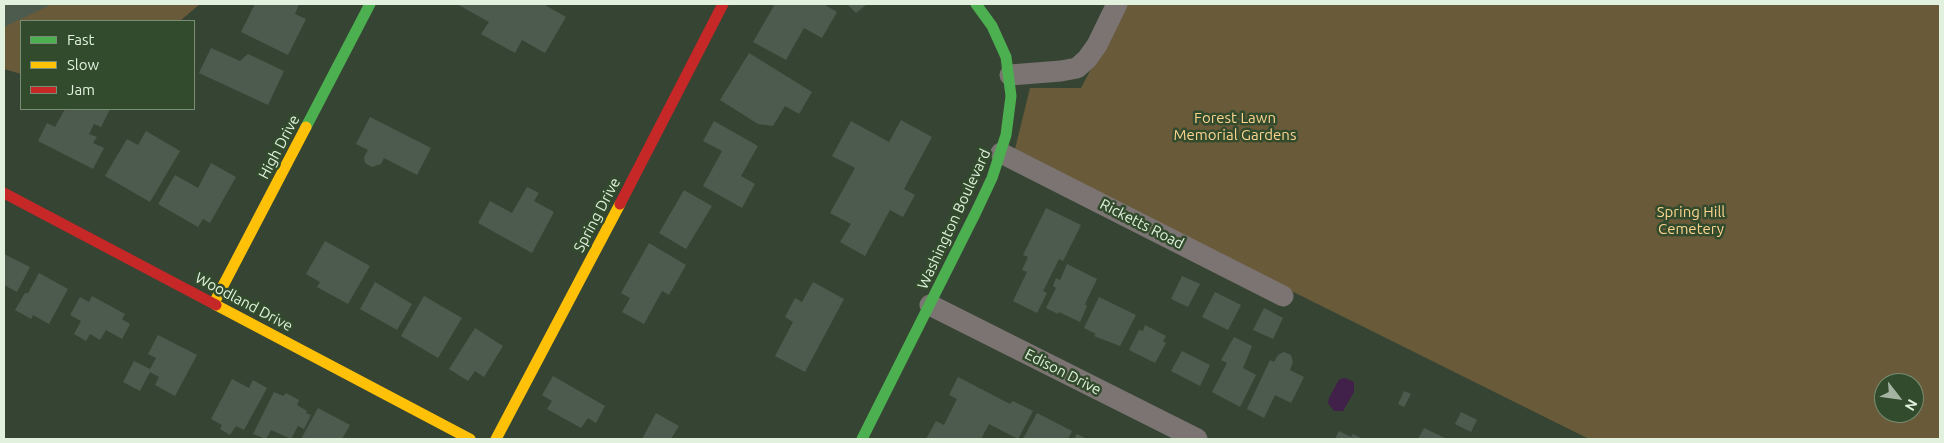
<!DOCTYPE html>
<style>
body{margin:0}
#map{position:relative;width:1944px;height:443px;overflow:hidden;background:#364433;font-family:Ubuntu,sans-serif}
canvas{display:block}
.frame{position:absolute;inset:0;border:5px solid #e1f1de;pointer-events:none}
.legend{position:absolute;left:20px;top:20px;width:175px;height:90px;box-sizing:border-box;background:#324b2c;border:1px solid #788d73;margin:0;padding:6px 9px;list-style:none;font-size:15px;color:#e1f1de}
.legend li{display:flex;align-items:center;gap:10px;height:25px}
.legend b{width:25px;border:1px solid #788d73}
.north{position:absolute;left:1874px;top:373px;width:50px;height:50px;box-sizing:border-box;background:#324b2c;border:1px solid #788d73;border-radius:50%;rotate:120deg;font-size:14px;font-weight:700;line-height:20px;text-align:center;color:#e1f1de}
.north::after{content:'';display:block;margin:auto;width:18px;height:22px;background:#a5b4a2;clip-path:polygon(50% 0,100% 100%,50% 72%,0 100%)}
</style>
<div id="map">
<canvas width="1944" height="443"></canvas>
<div class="frame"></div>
<ul class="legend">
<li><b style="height:6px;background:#4caf50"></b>Fast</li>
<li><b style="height:6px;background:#ffc107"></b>Slow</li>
<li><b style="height:6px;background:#c62828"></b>Jam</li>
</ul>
<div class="north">N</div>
</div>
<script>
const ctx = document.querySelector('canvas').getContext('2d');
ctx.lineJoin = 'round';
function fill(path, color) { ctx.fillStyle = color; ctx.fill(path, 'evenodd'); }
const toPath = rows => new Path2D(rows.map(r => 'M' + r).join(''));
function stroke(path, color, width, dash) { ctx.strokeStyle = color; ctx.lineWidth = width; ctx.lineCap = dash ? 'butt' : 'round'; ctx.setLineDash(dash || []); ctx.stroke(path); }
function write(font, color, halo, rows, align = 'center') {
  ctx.font = font + ' Ubuntu,sans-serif'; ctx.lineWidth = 5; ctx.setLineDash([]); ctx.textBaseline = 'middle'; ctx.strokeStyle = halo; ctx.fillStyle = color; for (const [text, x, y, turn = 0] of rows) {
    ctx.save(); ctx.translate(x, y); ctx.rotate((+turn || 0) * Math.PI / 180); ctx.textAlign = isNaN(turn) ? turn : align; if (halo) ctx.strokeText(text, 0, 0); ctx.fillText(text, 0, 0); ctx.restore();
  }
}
fill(toPath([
 [27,4,200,4,180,21,21,21,21,74,4,69,4,22,14,21],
 [1125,4,1940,4,1940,439,1589,439,1014,153,1030,88,1081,88],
 [1884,383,1914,383,1914,413,1884,413]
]), '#695a39');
fill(toPath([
 [1345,378,1354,382,1354,392,1343,411,1334,411,1328,403,1329,398,1337,383,1340,379]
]), '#412049');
fill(toPath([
 [4,4,52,4,4,27],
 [255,4,299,4,295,14,306,19,288,55,241,32],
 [457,4,543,4,566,17,545,53,522,40,515,53,481,34,489,22],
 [775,4,823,4,837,12,822,38,804,28,786,60,753,42],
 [847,4,867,4,856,13],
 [211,48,240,61,248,54,284,71,268,105,199,73],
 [749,53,812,92,799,114,785,106,773,126,758,124,720,100],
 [65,109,110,109,101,127,94,124,89,134,97,137,93,143,104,148,93,169,38,141,47,123,55,127],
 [370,117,431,148,417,175,384,158,381,164,372,167,365,163,364,157,368,150,356,144],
 [901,120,932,137,904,189,915,195,903,217,890,210,865,256,840,242,851,224,830,213,855,168,832,156,851,121,889,142],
 [714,121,758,146,741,176,755,184,742,208,703,186,722,151,703,141],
 [146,131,180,151,150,202,105,176,127,139,138,145],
 [211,163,236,177,210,223,203,219,198,227,158,204,175,175,198,188],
 [527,187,539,193,534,201,554,212,532,253,478,223,490,201,512,213],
 [684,190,712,206,686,249,659,233],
 [1046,208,1081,225,1063,261,1059,259,1043,291,1047,293,1037,313,1013,301,1027,272,1022,270,1028,257,1023,255],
 [325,241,370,266,348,304,317,287,320,282,306,274],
 [649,243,686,265,669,295,662,291,644,324,622,312,630,298,621,293],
 [4,254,30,267,17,292,4,285],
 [1067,264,1097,279,1085,304,1087,306,1080,322,1059,312,1058,314,1046,308,1056,288,1053,286,1056,278,1060,280],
 [39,273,68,289,49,324,33,315,31,319,15,310,25,293,28,293],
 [1182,276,1200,284,1188,307,1171,299],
 [375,282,412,304,397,330,360,309],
 [813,282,844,299,805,372,775,356,793,322,785,317,795,298,802,302],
 [1215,292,1241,305,1228,330,1202,317],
 [92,296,125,314,122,319,130,324,122,339,106,330,100,340,90,334,86,341,74,334,81,321,70,315,80,297,89,302],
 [424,296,462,318,438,358,401,336],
 [1099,297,1136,315,1120,346,1094,336,1096,334,1084,328],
 [1264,308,1283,318,1273,339,1253,330],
 [1145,325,1166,336,1163,341,1166,343,1155,363,1129,350,1139,330,1143,331],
 [475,328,503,346,484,377,475,371,468,381,449,369],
 [158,335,197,355,175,396,155,385,159,377,150,372,140,391,123,382,134,361,150,369,156,358,148,354],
 [1234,337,1252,346,1243,368,1256,375,1240,407,1212,392,1227,363,1221,360],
 [1182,351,1210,365,1200,386,1171,371],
 [1284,352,1291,355,1293,362,1290,370,1304,377,1291,403,1275,395,1264,418,1247,409,1270,360,1274,362,1278,355],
 [553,376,605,406,596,423,588,418,581,428,547,409,552,401,542,395],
 [958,377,1010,404,1013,401,1033,411,1018,439,989,424,981,439,926,439,936,421,944,425,957,399,949,395],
 [232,379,249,388,253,380,267,388,244,430,236,426,230,435,220,429,222,425,211,419],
 [1404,391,1411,394,1404,407,1398,404],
 [274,392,283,396,286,393,299,400,297,405,307,411,306,413,311,415,304,429,298,426,291,439,271,430,266,439,253,434],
 [318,408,350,425,342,439,301,439],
 [1461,412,1477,420,1471,432,1455,424],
 [656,413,679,426,671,439,642,439],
 [1037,413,1072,431,1068,439,1023,439],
 [1424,428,1447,439,1418,439],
 [1339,431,1351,437,1353,434,1363,439,1335,439],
 [1077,434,1087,439,1074,439]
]), '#4d5b4f');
stroke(toPath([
 [1010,75,1061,71,1077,68,1087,59,1097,45,1117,4],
 [1001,153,1283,296],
 [930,305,1197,439]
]), '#7c7472', 21);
stroke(toPath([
 [306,127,370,4],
 [862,439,976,212,992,178,1006,135,1011,96,1006,57,992,26,976,4]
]), '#4caf50', 11);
stroke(toPath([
 [214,303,306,127],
 [216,305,470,439],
 [496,439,620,204]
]), '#ffc107', 11);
stroke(toPath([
 [4,193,216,305],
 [620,204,723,4]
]), '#c62828', 11);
write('15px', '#fcd48f', '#324b2c', [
 ["Forest Lawn",1235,118],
 ["Memorial Gardens",1235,135],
 ["Spring Hill",1691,212],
 ["Cemetery",1691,229]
]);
write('15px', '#e1f1de', '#324b2c', [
 ["High Drive",279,147,-62],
 ["Spring Drive",597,215,-62],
 ["Washington Boulevard",954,219,-65],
 ["Ricketts Road",1142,224,27],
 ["Woodland Drive",244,302,28],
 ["Edison Drive",1063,372,27]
]);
</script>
